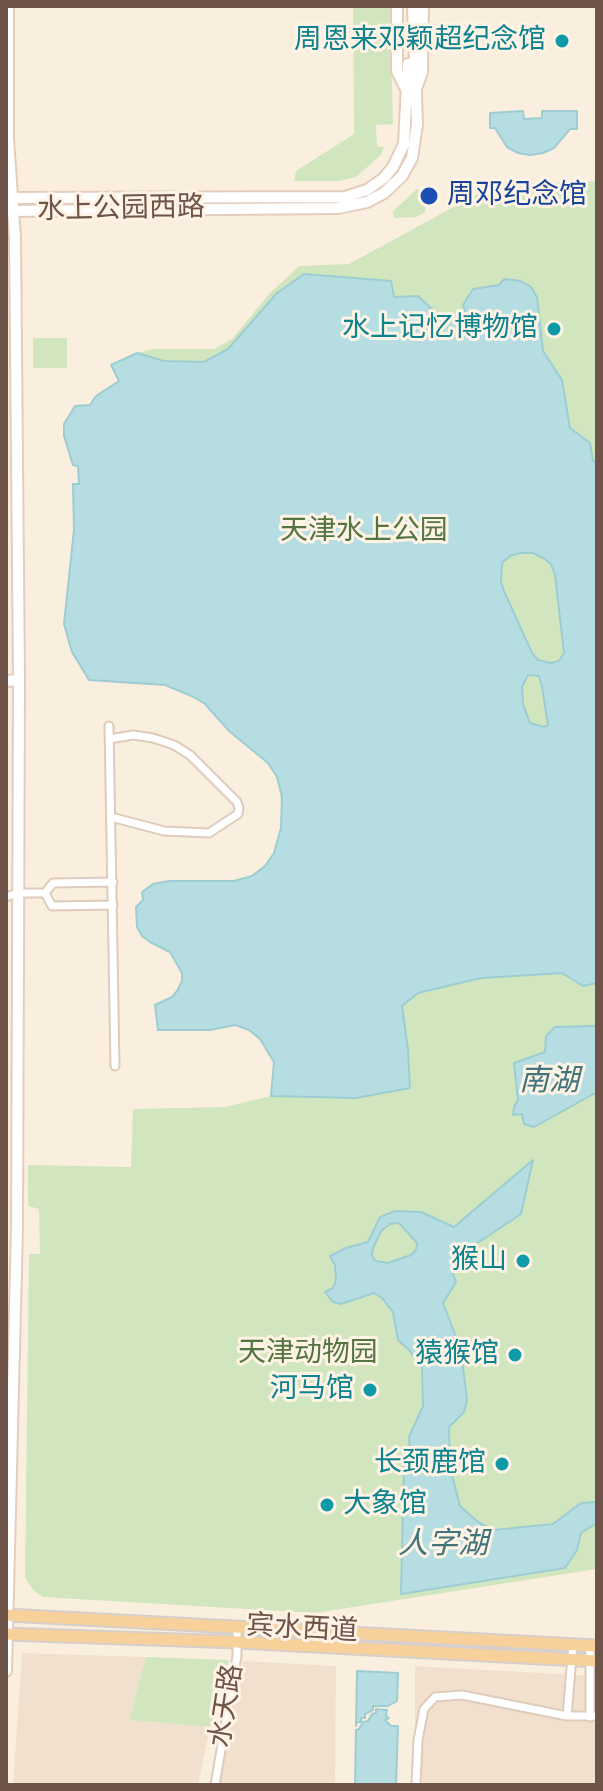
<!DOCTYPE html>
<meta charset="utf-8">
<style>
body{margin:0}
#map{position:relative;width:603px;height:1791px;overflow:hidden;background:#faefdf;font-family:"Nunito Sans",sans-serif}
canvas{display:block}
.frame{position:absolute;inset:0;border:8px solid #6f5549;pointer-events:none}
</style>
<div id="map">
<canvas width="603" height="1791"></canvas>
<div class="frame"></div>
</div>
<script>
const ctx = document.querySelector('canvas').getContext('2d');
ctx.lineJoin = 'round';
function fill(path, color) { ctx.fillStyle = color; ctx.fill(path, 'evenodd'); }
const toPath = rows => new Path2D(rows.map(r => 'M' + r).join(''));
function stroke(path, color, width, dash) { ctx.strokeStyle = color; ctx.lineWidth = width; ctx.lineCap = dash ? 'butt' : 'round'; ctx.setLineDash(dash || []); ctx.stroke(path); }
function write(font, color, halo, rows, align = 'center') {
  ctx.font = font + ' "Nunito Sans","Noto Sans SC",sans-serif'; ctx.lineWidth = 6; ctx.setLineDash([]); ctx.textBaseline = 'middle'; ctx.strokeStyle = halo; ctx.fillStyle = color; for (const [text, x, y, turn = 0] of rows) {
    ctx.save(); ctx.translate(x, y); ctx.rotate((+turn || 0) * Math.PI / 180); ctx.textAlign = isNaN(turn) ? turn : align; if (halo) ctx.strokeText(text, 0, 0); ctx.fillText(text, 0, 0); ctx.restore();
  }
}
fill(toPath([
 [22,1653,146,1657,129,1720,210,1727,198,1785,13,1785],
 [243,1661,336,1666,335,1785,219,1785],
 [415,1666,597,1676,597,1785,415,1785]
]), '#f2e0ce');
fill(toPath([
 [353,6,390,6,393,124,376,125,377,146,384,147,381,155,356,177,339,181,294,181,296,171,354,134],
 [597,181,597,1569,315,1613,43,1597,33,1590,25,1577,29,1254,40,1254,39,1209,28,1206,28,1165,131,1167,133,1109,225,1107,271,1096,274,1062,260,1039,249,1030,235,1025,158,1030,155,1005,172,997,177,991,182,981,182,973,170,952,142,936,137,927,136,907,143,900,142,892,153,884,188,880,235,881,252,876,265,866,274,853,281,828,283,813,277,777,268,763,229,731,205,704,165,685,89,680,72,652,64,624,74,530,73,484,79,484,78,466,73,465,64,436,64,424,75,406,90,405,96,396,119,381,111,365,137,353,153,349,214,349,232,339,270,293,299,266,349,264,494,185],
 [417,189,422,190,427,195,425,212,416,217,395,218,392,212],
 [33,338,67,338,67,368,33,368],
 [146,1657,229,1660,210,1727,129,1720]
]), '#d1e6bf');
const water = toPath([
 [523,111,524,119,542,118,542,111,577,111,577,129,570,129,554,148,543,153,530,155,518,153,507,147,495,128,490,128,490,113,523,111],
 [304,274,391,281,394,297,418,296,432,309,430,318,447,320,466,315,463,305,473,289,499,285,504,279,521,281,531,287,537,297,543,351,562,380,570,428,590,443,593,461,597,464,597,983,583,986,562,973,481,978,418,993,402,1006,408,1050,410,1088,356,1098,271,1096,274,1062,260,1039,249,1030,235,1025,210,1030,158,1030,155,1005,172,997,177,991,182,981,182,973,170,952,150,942,142,936,137,927,136,907,143,900,142,892,153,884,169,881,234,881,252,876,265,866,274,853,281,828,282,796,277,777,268,763,229,731,205,704,192,696,165,685,89,680,72,652,64,624,74,530,73,484,79,484,78,466,73,465,64,436,64,424,75,406,90,405,96,396,119,381,111,365,137,353,164,361,204,362,228,349,277,293,304,274],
 [520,553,533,553,543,558,551,564,555,575,564,653,559,661,551,663,538,660,532,653,504,591,501,582,502,563,510,556,520,553],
 [528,675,539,676,542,687,548,725,544,727,530,723,523,704,522,687,528,675],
 [597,1026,597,1092,534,1127,524,1124,522,1114,513,1115,514,1107,518,1100,514,1063,545,1052,546,1036,555,1027,597,1026],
 [533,1160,521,1214,476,1244,451,1269,456,1282,443,1303,461,1350,467,1400,464,1412,449,1427,450,1467,460,1506,478,1522,494,1530,553,1524,581,1503,597,1502,597,1523,581,1533,577,1550,565,1568,401,1594,404,1462,410,1451,409,1437,423,1406,422,1368,409,1350,398,1340,393,1312,382,1298,374,1293,341,1304,333,1302,325,1292,333,1288,336,1280,335,1265,330,1256,346,1248,368,1242,380,1217,395,1211,421,1212,454,1227,533,1160],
 [399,1223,417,1243,416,1250,411,1255,388,1263,376,1261,372,1256,373,1248,381,1231,390,1224,399,1223],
 [357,1671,398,1673,397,1701,388,1706,373,1706,373,1710,365,1714,365,1718,361,1718,361,1722,357,1722,356,1726,357,1671],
 [376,1709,387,1710,386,1716,389,1718,385,1720,391,1726,398,1726,396,1785,355,1785,356,1730,359,1729,363,1722,368,1721,372,1714,376,1713,376,1709]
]);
fill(water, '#b6dee2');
stroke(water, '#9dcdd3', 2);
const street = toPath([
 [109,726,115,1066],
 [109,739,133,735,153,738,174,745,190,755,237,802,239,808,238,814,209,833,164,831,111,817],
 [45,893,52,906,113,905],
 [45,893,53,883,113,882],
 [6,897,18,893,45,893],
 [567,1716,573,1645],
 [590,1717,590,1646],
 [215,1785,237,1656,237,1626],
 [416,1785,418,1740,424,1709,435,1697,462,1695,567,1716,597,1716]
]);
const secondary = toPath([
 [397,6,397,71,406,89],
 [417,86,422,72,423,6],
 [6,198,345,197,367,190,384,178,393,167,404,144,408,64],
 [6,211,338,208,367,202,384,193,402,176,412,158,417,124,413,6],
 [6,681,19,680],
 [6,1671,17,1228,19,680,15,238,8,139,8,6]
]);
const primary = toPath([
 [6,1615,597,1646],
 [6,1634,237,1642,597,1661]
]);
stroke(street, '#decbbc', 11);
stroke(secondary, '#e4cdbd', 14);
stroke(primary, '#d7cfcc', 15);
stroke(street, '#fff', 7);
stroke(secondary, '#fff', 10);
stroke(primary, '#f7d09a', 11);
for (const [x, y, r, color] of [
 [562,41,8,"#0f9aa8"],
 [429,196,10,"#1a4fb4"],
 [554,329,8,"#0f9aa8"],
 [523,1261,8,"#0f9aa8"],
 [515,1355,8,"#0f9aa8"],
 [370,1390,8,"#0f9aa8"],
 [502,1464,8,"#0f9aa8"],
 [327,1505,8,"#0f9aa8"]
]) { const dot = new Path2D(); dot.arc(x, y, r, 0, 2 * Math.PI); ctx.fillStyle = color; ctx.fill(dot); stroke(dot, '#fef3e5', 3); }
write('28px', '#0d838f', '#fef3e5', [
 ["周恩来邓颖超纪念馆",546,41],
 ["水上记忆博物馆",538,329],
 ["猴山",507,1261],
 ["猿猴馆",499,1355],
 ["河马馆",354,1390],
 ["长颈鹿馆",486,1464],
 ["大象馆",343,1505,"left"]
], 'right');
write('28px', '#164399', '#fef3e5', [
 ["周邓纪念馆",447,196]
], 'left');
write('28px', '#6f5549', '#fef3e5', [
 ["水上公园西路",121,210,-1],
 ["宾水西道",302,1630,3],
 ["水天路",228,1706,-81]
]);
write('28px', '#537542', '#fef3e5', [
 ["天津水上公园",364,532],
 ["天津动物园",308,1354]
]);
write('italic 30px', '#41747b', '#fef3e5', [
 ["南湖",549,1083],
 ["人字湖",443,1546]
]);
</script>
